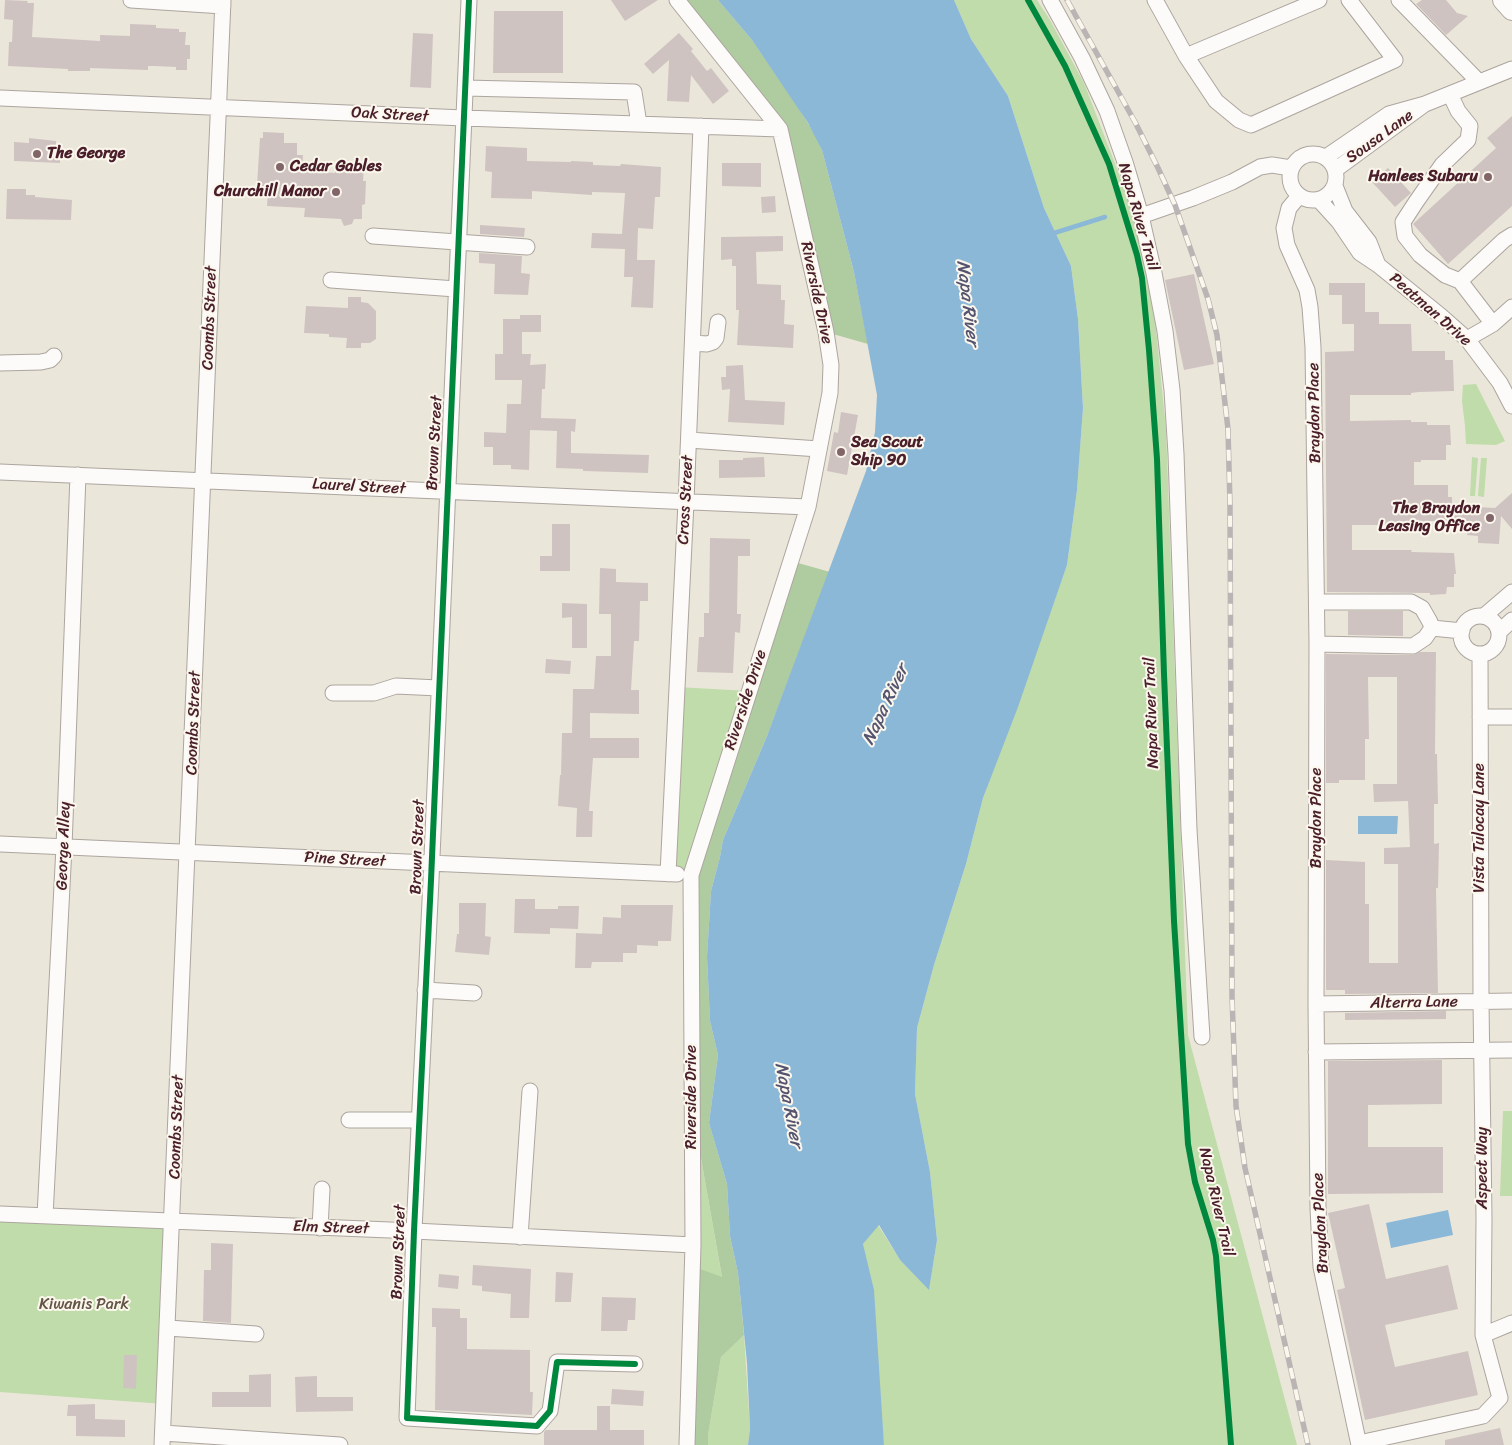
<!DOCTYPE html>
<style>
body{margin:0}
canvas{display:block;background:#eae6d9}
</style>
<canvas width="1512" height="1445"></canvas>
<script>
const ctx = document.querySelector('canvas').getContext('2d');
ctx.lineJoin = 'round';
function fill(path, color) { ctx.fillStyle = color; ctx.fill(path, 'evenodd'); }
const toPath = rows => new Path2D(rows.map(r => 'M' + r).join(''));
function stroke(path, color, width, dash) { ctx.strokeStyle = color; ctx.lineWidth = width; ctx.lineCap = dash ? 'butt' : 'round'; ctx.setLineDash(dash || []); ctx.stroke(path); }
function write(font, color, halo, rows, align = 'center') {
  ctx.font = font + ' Sriracha,sans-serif'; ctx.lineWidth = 4; ctx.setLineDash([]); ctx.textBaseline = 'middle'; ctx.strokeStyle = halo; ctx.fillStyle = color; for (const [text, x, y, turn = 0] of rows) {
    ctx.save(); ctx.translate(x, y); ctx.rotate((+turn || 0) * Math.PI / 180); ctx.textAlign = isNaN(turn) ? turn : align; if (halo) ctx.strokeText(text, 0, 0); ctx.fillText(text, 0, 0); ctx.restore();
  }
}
fill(toPath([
 [954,0,1037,0,1050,20,1084,83,1124,187,1142,242,1152,289,1166,429,1188,1035,1297,1445,884,1445,863,1244,878,1225,900,1260,929,1289,937,1240,930,1172,915,1094,917,1028,934,965,966,864,983,798,1067,565,1077,490,1083,408,1078,319,1071,266,1044,208,1008,96,971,39],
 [1476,384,1505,441,1496,445,1466,444,1465,426,1462,401,1463,385],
 [1472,457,1478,458,1475,496,1470,496],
 [1481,458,1487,458,1484,497,1478,496],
 [677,687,749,691,691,875,668,874],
 [692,1107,722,1278,692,1266],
 [1503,1111,1512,1111,1512,1196,1500,1196],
 [0,1214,173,1222,164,1404,0,1392],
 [744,1335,750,1429,748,1445,708,1445,708,1435,721,1357]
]), '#c0dcaa');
fill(toPath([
 [677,0,718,0,752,40,791,96,817,138,822,150,854,272,868,344,826,332,780,129],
 [791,561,830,572,767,736,723,840,720,857,711,891,707,957,710,1021,718,1055,709,1123,727,1184,730,1236,738,1273,744,1335,721,1357,708,1435,708,1445,687,1445,692,1266,722,1277,692,1107,691,875]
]), '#afcba0');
fill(toPath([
 [718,0,954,0,971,39,1008,96,1044,208,1071,266,1078,319,1083,408,1077,490,1067,565,1018,707,983,798,966,864,934,965,917,1028,915,1094,930,1172,937,1240,929,1290,900,1260,879,1225,863,1244,874,1290,884,1445,748,1445,750,1429,747,1363,738,1273,730,1236,727,1184,709,1123,718,1055,710,1021,707,957,711,891,720,857,723,840,767,736,866,471,875,432,877,395,854,272,822,150,808,123,752,40],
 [1358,816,1398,816,1397,834,1358,834],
 [1448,1210,1453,1235,1391,1248,1386,1223]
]), '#8cb8d8');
stroke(toPath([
 [1051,234,1105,217]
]), '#8cb8d8', 4.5);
fill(toPath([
 [5,0,28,1,27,3,34,3,32,37,100,41,100,35,130,36,130,24,156,25,156,28,179,29,179,32,186,32,185,45,190,45,190,59,187,59,187,70,176,70,176,67,154,66,148,66,148,70,90,68,90,71,68,71,68,69,8,66,9,42,12,42,13,20,4,19],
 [611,0,658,0,625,21],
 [1422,0,1446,0,1457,13,1468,16,1446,35,1416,4],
 [494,11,563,11,563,73,493,73],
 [413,33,433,34,431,88,410,87],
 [679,33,693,49,691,51,707,71,711,68,729,91,713,104,691,75,689,102,667,101,669,60,653,74,644,64],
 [1512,116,1512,206,1448,264,1413,224,1496,148,1487,138],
 [263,132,284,133,284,143,297,143,297,155,303,155,302,171,335,173,335,163,364,165,363,181,366,181,365,204,362,205,362,219,354,219,352,224,344,226,341,219,304,217,305,208,267,206,268,193,260,190,257,185,260,138,263,138],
 [29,138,56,141,56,148,60,148,60,163,14,161,14,142,29,143],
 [486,146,527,148,527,161,571,162,571,161,593,162,593,165,620,166,621,164,661,167,660,197,655,197,653,229,638,228,637,260,655,260,653,308,631,307,633,277,624,277,625,249,591,248,592,233,622,234,625,193,592,192,592,195,532,191,532,199,491,198,492,172,485,171],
 [722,163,761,163,761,187,722,186],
 [1388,168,1411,193,1395,207,1372,182],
 [7,189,26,189,26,195,35,195,35,197,72,200,71,220,6,219],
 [775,196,776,212,762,213,761,197],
 [480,225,525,228,524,237,480,234],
 [783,236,783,251,756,252,757,284,781,285,781,300,785,300,784,324,794,325,793,348,737,345,739,310,736,310,736,266,732,266,732,259,721,260,721,237],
 [479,253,522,256,521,273,530,274,528,295,494,294,495,264,479,263],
 [1194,274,1214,364,1184,370,1165,280],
 [1329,283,1365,283,1365,312,1379,312,1379,324,1411,324,1412,351,1445,351,1445,360,1453,360,1454,391,1419,392,1411,393,1411,395,1350,395,1350,421,1411,420,1411,422,1427,422,1427,425,1450,425,1451,445,1446,445,1446,460,1421,460,1421,462,1414,462,1414,485,1448,485,1448,497,1452,497,1452,509,1478,511,1478,507,1495,508,1512,493,1512,529,1501,516,1499,544,1478,543,1478,536,1467,535,1468,521,1428,521,1428,524,1413,524,1413,525,1352,525,1352,550,1412,550,1411,552,1454,553,1456,574,1454,574,1454,587,1447,587,1446,594,1430,595,1430,593,1327,592,1325,352,1354,351,1354,324,1342,324,1342,295,1329,295],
 [348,297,361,297,361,302,368,303,376,311,376,339,370,343,361,343,361,348,346,348,347,338,329,337,329,334,304,333,306,306,348,308],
 [520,315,541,315,541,332,522,332,522,354,531,354,530,365,546,364,545,389,542,389,541,418,576,419,575,432,571,431,571,453,649,455,648,473,583,471,583,469,556,468,557,431,530,430,529,470,511,469,511,465,493,465,493,447,484,447,484,432,506,433,507,404,521,404,522,380,495,380,495,354,503,354,503,319,520,319],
 [743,365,745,400,785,402,784,425,728,422,730,389,722,390,721,377,726,377,726,366],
 [841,412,858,415,847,475,827,471,834,432,838,433],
 [764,457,765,477,719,478,719,460,743,460,743,458],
 [552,524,570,524,570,571,540,571,540,556,552,556],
 [710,538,750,539,750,556,738,556,737,614,741,614,740,633,735,632,733,673,697,672,699,637,704,637,704,613,709,613],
 [600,568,616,569,616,582,648,583,648,601,640,601,639,641,634,641,631,690,639,690,639,714,590,713,590,738,639,738,639,758,593,758,589,811,593,811,592,837,576,837,577,808,558,806,560,775,561,775,562,733,572,733,573,689,594,689,596,656,611,656,611,614,599,614],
 [562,603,587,604,587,648,572,648,572,617,562,618],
 [1348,611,1403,611,1403,636,1348,635],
 [1420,652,1436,652,1435,754,1437,754,1438,804,1434,804,1434,844,1439,843,1438,888,1436,888,1438,993,1345,994,1345,990,1326,990,1326,860,1365,862,1365,904,1369,904,1369,963,1398,963,1398,864,1384,864,1384,848,1410,847,1408,801,1374,802,1373,784,1397,784,1397,677,1368,677,1369,739,1365,739,1365,780,1339,780,1339,783,1326,783,1326,654,1413,655],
 [546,659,571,661,570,674,545,673],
 [515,899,535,899,535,909,558,909,558,906,579,906,578,929,550,928,550,934,514,933],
 [459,903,486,903,485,936,491,937,489,955,455,952,457,934,459,934],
 [621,905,673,905,671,941,658,941,658,946,637,945,637,953,623,953,623,962,592,962,591,968,575,968,576,933,602,934,603,917,621,918],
 [1446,1011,1446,1019,1345,1020,1345,1013],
 [1442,1060,1442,1104,1368,1105,1368,1147,1443,1147,1443,1193,1328,1194,1328,1061],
 [1369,1204,1386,1279,1448,1265,1458,1309,1385,1325,1395,1367,1468,1351,1478,1395,1365,1420,1337,1290,1345,1288,1328,1213],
 [211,1243,233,1244,231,1323,203,1321,204,1270,211,1270],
 [473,1265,531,1269,529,1318,510,1318,511,1294,482,1291,482,1286,472,1285],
 [556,1272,573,1273,571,1302,555,1302],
 [439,1274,459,1276,458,1289,438,1287],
 [602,1297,636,1298,635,1320,628,1320,627,1331,601,1331],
 [432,1308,460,1309,460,1318,467,1318,467,1349,530,1350,530,1392,533,1392,532,1415,435,1410,436,1327,432,1327],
 [124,1355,137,1355,136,1389,123,1388],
 [271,1374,271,1407,212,1407,212,1392,249,1392,249,1375],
 [317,1376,317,1397,353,1397,353,1411,296,1412,295,1377],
 [612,1389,644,1391,643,1406,611,1404],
 [95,1404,95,1419,125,1420,125,1437,76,1436,76,1416,67,1416,68,1405],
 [597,1406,610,1406,610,1430,644,1430,644,1445,544,1445,544,1432,546,1430,597,1430],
 [1500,1428,1504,1445,1445,1445,1445,1440]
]), '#cfc3c2');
const minor = toPath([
 [131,0,223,6],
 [469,0,431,880,414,1231,407,1418,537,1426,550,1411,557,1362,635,1364],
 [677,0,780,129,826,332,831,365,830,393,808,507,691,875,693,1245,687,1445],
 [1050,0,1082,58,1107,111,1125,162,1141,216,1154,273,1165,331,1172,390,1176,454,1189,830,1202,1037],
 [1155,0,1186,56,1216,101,1239,120,1251,125,1395,60,1349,0],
 [1399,0,1479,82],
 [1186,56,1319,0],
 [465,88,634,92,639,124],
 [1450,94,1458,111,1470,126,1468,140,1442,165,1416,202,1403,222,1405,236,1420,255,1445,275,1460,281,1504,240,1512,235],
 [0,98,464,118,780,129],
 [1425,104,1512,69],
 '1290 177a23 23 0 1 1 46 0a23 23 0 1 1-46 0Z',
 [1326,157,1389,114,1425,104,1335,170],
 [1299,196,1289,208,1284,228,1287,245,1307,290,1310,307,1313,347,1317,644,1316,1004,1318,1208,1321,1267,1359,1445],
 [1319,200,1339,222,1360,253,1378,265,1369,242,1345,211,1335,186],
 [1141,216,1193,198,1232,182,1260,167,1272,165,1291,168],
 [373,236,527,247],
 [1378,265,1441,316,1467,339,1500,383,1512,406],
 [331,280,456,289],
 [1460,281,1493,324,1467,339],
 [1493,324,1512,307],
 [693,343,707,344,713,342,716,338,718,322],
 [0,363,41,362,50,360,54,356],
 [689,440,819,449],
 [0,472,808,507],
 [1317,602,1411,602,1422,608,1430,622,1432,628,1425,638,1413,646,1317,644],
 [1484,616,1512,592],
 '1461 635a19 19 0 1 1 38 0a19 19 0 1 1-38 0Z',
 [1432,628,1462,631],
 [1499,632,1512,620],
 [1480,654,1481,1002,1484,1218,1483,1335,1512,1323],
 [333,693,374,693,396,686,439,688],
 [1480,717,1512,717],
 [0,844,677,874],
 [668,874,686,502,701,126],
 [425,990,474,993],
 [1316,1004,1512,1001],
 [1316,1052,1512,1050],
 [349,1120,419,1120],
 [0,1214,414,1231,693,1245],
 [45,1216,64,847,78,475],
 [320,1228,322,1189],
 [520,1237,530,1091],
 [168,1328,256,1334],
 [163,1433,340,1445],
 [1359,1443,1483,1416,1500,1398,1483,1335],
 [162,1445,223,0]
]);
const major = toPath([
 [1503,0,1512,10]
]);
stroke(minor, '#ada59f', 17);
stroke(major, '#ada59f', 22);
stroke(minor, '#fcfbf9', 15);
stroke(major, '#fcfbf9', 20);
const rail = toPath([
 [1067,0,1135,122,1158,168,1175,205,1208,299,1217,335,1228,429,1230,505,1232,997,1236,1106,1245,1168,1308,1445]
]);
stroke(rail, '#bab4b4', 5.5);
stroke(rail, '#fbf7ec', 4, [11]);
stroke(toPath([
 [469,0,431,880,414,1231,407,1418,537,1426,550,1411,557,1362,635,1364],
 [1028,0,1065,66,1109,164,1137,255,1142,278,1149,350,1157,459,1164,674,1174,921,1188,1144,1195,1182,1213,1240,1216,1256,1231,1445]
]), '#00873e', 6);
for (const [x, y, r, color] of [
 [37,154,5,"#826568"],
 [280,167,5,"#826568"],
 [1488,177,5,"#826568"],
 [336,192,5,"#826568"],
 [841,452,5,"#826568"],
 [1490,518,5,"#826568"]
]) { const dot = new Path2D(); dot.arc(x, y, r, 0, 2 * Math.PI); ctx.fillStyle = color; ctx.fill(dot); stroke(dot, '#fbf7ec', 2); }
write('16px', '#4a1f2b', '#fbf7ec', [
 ["Oak Street",390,115,3],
 ["Sousa Lane",1380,137,-36],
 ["Napa River Trail",1138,217,74],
 ["Riverside Drive",816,293,78],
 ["Peatman Drive",1430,310,41],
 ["Coombs Street",210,318,-88],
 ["Braydon Place",1315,413,-91],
 ["Brown Street",435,443,-87],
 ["Laurel Street",359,487,3],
 ["Cross Street",686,500,-87],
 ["Riverside Drive",746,700,-72],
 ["Napa River Trail",1152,713,-92],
 ["Coombs Street",194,723,-88],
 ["Braydon Place",1317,818,-90],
 ["Vista Tulocay Lane",1480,828,-90],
 ["George Alley",64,846,-88],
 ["Brown Street",418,847,-88],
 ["Pine Street",345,860,3],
 ["Alterra Lane",1414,1003,-1],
 ["Riverside Drive",692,1097,-90],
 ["Coombs Street",177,1127,-88],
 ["Aspect Way",1483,1168,-90],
 ["Napa River Trail",1216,1202,77],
 ["Braydon Place",1321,1223,-93],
 ["Elm Street",331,1228,2],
 ["Brown Street",399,1252,-88]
]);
write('bold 16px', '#4a1f2b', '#fbf7ec', [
 ["The George",47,154],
 ["Cedar Gables",290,167],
 ["Hanlees Subaru",1478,177,"right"],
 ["Churchill Manor",326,192,"right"],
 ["Sea Scout",851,443],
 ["Ship 90",851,461],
 ["The Braydon",1480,509,"right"],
 ["Leasing Office",1480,527,"right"]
], 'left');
write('16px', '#635546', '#fbf7ec', [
 ["Kiwanis Park",84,1305]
]);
write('italic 18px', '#545470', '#fbf7ec', [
 ["Napa River",967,303,83],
 ["Napa River",886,705,-65],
 ["Napa River",788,1105,79]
]);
</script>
